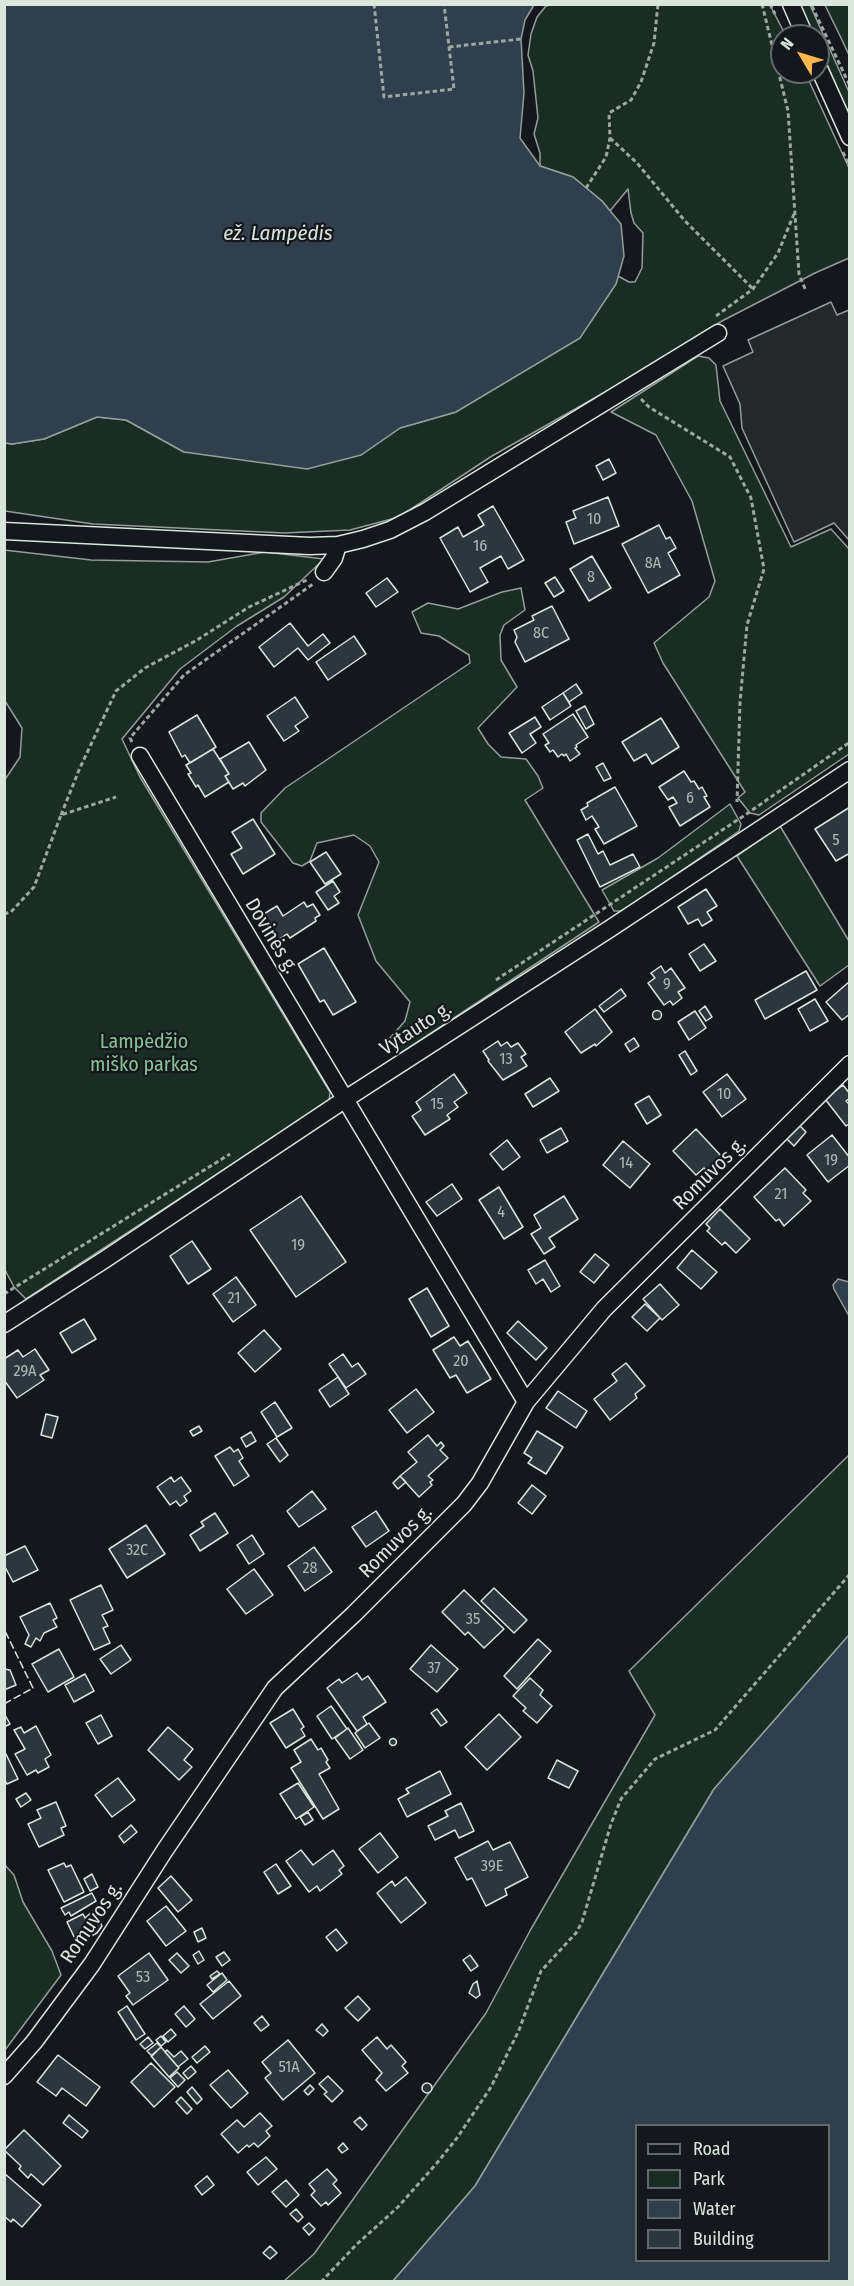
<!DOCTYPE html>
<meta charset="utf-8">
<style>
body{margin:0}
#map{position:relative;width:854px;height:2286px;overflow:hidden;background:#14181c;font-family:"Fira Sans Condensed",sans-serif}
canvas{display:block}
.frame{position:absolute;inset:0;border:6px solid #d8e6dc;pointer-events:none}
.legend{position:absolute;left:635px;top:2124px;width:195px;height:138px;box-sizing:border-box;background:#14181c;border:2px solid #626a69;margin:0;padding:8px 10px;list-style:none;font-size:18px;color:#d8e6dc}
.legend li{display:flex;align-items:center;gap:12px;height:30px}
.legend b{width:30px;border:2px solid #626a69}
.north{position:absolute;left:770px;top:24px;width:60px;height:60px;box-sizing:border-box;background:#14181c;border:2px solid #626a69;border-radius:50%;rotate:308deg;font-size:16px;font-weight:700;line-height:24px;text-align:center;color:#d8e6dc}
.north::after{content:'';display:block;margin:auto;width:21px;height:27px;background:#ffb74d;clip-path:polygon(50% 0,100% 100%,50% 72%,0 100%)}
</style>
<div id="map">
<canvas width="854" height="2286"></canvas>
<div class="frame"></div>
<ul class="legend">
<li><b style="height:8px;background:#14181c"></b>Road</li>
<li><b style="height:16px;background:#1a2d24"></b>Park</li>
<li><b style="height:16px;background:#2f3f4d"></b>Water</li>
<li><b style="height:16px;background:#2c363c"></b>Building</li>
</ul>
<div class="north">N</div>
</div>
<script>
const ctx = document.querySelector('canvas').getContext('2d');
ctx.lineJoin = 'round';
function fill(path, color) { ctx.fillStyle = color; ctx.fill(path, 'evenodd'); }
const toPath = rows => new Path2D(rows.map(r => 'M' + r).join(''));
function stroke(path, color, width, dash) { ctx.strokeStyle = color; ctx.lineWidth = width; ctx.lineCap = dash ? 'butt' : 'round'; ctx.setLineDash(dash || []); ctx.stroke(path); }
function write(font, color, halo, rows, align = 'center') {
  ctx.font = font + ' "Fira Sans Condensed",sans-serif'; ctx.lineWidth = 4.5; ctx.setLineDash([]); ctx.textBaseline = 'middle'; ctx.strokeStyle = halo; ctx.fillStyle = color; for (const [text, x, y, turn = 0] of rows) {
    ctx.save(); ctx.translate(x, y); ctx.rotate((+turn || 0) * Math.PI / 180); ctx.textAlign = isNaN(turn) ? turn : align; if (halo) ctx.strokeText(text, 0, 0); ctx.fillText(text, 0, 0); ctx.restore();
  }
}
const green = toPath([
 [550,5,770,5,786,36,782,36,782,72,805,72,849,168,849,258,815,273,722,321,607,391,492,456,399,517,350,530,284,533,93,524,5,511,4,443,12,444,44,439,97,417,126,420,184,452,361,455,400,428,456,412,616,284,618,276,629,282,635,282,642,268,643,233,634,223,631,213,628,189,610,211,602,201,573,177,540,166,540,153,534,134,538,118,533,71,528,55,531,34,537,17,546,6,550,5],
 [800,5,810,5,849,92,849,115,818,44,818,36,814,36,800,5],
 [825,5,849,5,849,55,842,40,825,5],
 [698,356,709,358,716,365,720,401,791,547,831,529,849,549,849,754,759,815,750,813,738,798,745,792,663,663,654,643,709,597,715,581,692,501,656,435,611,412,698,356],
 [4,550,91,560,208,562,265,552,324,559,284,597,237,626,180,669,122,739,140,777,330,1092,329,1101,26,1299,14,1287,4,1268,4,781,20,757,22,728,5,701,4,550],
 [521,588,525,610,504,625,500,635,501,660,517,687,478,728,488,744,501,757,526,759,538,776,543,788,525,800,599,922,398,1055,389,1039,405,1021,410,1002,376,961,358,915,379,862,370,846,354,835,317,843,310,861,302,866,293,863,261,822,261,813,285,788,470,663,469,655,439,636,421,633,412,612,428,603,458,609,502,592,521,588],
 [730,804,741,824,739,831,623,911,614,911,602,890,658,858,730,804],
 [780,826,849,941,849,965,820,986,737,856,780,826],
 [849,1455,849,1635,714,1789,475,2186,393,2281,283,2282,314,2254,486,2013,531,1929,655,1715,629,1671,849,1455],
 [4,1864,14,1875,23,1902,52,1951,61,1975,5,2050,4,1864]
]);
fill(green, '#1a2d24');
stroke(green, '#939e99', 1.5);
const parking = toPath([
 [831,302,837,315,849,310,849,540,834,523,794,542,742,428,740,404,723,366,753,352,748,340,831,302]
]);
fill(parking, '#24282b');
stroke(parking, '#939e99', 1.5);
const water = toPath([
 [4,5,534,5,525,20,521,39,524,93,520,138,540,166,573,177,602,201,621,224,624,256,616,284,580,338,456,412,400,428,361,455,307,469,184,452,126,420,97,417,44,439,12,444,5,443,4,5],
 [838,1279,849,1282,849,1316,834,1289,833,1285,838,1279],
 [849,1635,849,2281,393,2281,475,2186,714,1789,849,1635],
 [636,2126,828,2126,828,2260,636,2260,636,2126]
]);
fill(water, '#2f3f4d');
stroke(water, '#939e99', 1.5);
const building = toPath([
 [609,459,616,473,603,480,596,466,609,459],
 [608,497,619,526,574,544,566,522,576,518,573,511,608,497],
 [493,506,524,560,508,569,501,556,480,568,488,582,470,592,440,538,458,527,463,537,484,525,478,515,493,506],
 [659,525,666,539,670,537,676,548,668,553,680,575,648,593,622,544,659,525],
 [592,556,611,588,589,601,570,569,592,556],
 [555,577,564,591,554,597,545,583,555,577],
 [387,578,398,592,376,607,366,593,387,578],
 [552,606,569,639,525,662,515,642,517,637,514,630,534,620,532,616,552,606],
 [290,623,308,646,323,634,330,643,308,660,298,648,274,667,259,647,290,623],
 [354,636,366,654,328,680,316,662,354,636],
 [576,684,582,693,569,702,563,693,576,684],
 [563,693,571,706,550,720,542,707,563,693],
 [295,697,308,717,295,726,299,731,284,741,267,716,295,697],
 [585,706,594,724,586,729,576,711,585,706],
 [573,714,588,737,576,745,577,747,575,748,580,754,570,761,566,754,564,756,562,754,558,757,553,750,550,752,545,745,549,743,543,734,573,714],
 [197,715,216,747,190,763,185,755,182,757,169,732,197,715],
 [535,717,541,727,530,734,536,743,522,753,509,733,535,717],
 [661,718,679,747,652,764,646,754,634,761,622,742,661,718],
 [249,742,266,770,245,786,243,783,233,789,225,776,229,774,220,759,249,742],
 [213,749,229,774,225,776,229,782,205,797,198,785,196,787,188,774,191,773,186,765,213,749],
 [603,763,611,778,604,781,596,767,603,763],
 [684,771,691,782,694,781,699,789,702,787,707,796,704,797,710,807,680,826,669,807,677,803,673,797,668,800,659,787,684,771],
 [615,787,637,826,604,844,595,829,599,827,592,816,586,820,581,810,588,806,587,803,615,787],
 [850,807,850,853,836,861,815,829,850,807],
 [253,819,275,854,243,874,231,854,242,848,232,832,253,819],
 [588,834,598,854,603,851,610,865,633,854,640,867,600,887,577,840,588,834],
 [326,852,341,874,325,884,310,862,326,852],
 [333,881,340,892,334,896,339,903,328,910,316,892,333,881],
 [706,889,717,906,707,912,712,920,702,926,698,919,688,924,678,907,706,889],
 [304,902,307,907,313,904,320,915,315,918,316,921,290,938,287,934,278,940,262,915,277,906,283,916,304,902],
 [704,944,716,961,700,971,689,954,704,944],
 [324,948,356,1002,333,1015,324,1000,320,1002,298,964,324,948],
 [661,966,665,973,671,968,685,988,678,992,682,998,673,1005,670,1001,664,1005,648,983,655,978,651,973,661,966],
 [806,971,817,990,765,1019,755,1000,806,971],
 [850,981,850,1014,842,1020,826,1002,850,981],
 [621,989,626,996,604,1012,599,1006,621,989],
 [815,999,828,1021,810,1031,798,1009,815,999],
 [705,1006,712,1017,706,1021,699,1011,705,1006],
 [595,1009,612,1032,596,1046,595,1044,581,1053,565,1032,595,1009],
 '652.5 1015a4.5 4.5 0 1 1 9 0a4.5 4.5 0 1 1-9 0Z',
 [695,1011,706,1028,689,1040,678,1022,695,1011],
 [634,1038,639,1046,630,1052,625,1044,634,1038],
 [498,1041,501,1046,507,1042,511,1047,518,1043,526,1054,521,1057,527,1066,503,1080,488,1061,489,1060,483,1051,498,1041],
 [685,1051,697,1071,691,1075,679,1055,685,1051],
 [454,1074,467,1093,454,1102,458,1107,447,1115,450,1119,425,1135,412,1116,421,1110,416,1102,454,1074],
 [727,1074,746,1099,722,1117,703,1092,727,1074],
 [550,1078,559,1091,533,1107,525,1094,550,1078],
 [843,1085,850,1094,850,1098,846,1101,850,1105,850,1123,846,1126,825,1099,843,1085],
 [649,1096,661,1115,647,1124,635,1104,649,1096],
 [799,1125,806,1132,794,1146,786,1138,799,1125],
 [561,1128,568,1141,547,1153,540,1140,561,1128],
 [696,1129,724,1159,709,1173,704,1168,696,1175,673,1151,696,1129],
 [832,1135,850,1158,850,1165,828,1182,807,1155,832,1135],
 [507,1140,520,1157,503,1170,490,1154,507,1140],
 [623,1141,650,1164,630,1188,603,1165,623,1141],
 [785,1168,806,1190,803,1193,811,1201,784,1226,779,1219,776,1221,754,1197,785,1168],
 [452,1184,462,1199,437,1216,426,1202,452,1184],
 [499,1187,523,1227,504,1239,479,1200,499,1187],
 [301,1196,346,1262,296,1297,250,1230,301,1196],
 [564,1196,578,1219,549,1238,555,1247,544,1254,531,1234,541,1228,534,1215,564,1196],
 [720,1209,750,1239,736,1253,725,1242,722,1245,707,1231,710,1228,706,1224,720,1209],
 [192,1241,211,1269,188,1284,170,1256,192,1241],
 [692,1250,717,1272,701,1289,677,1268,692,1250],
 [595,1254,609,1265,594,1283,580,1272,595,1254],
 [545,1260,560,1286,551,1292,543,1279,536,1284,528,1270,545,1260],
 [236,1277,256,1305,233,1322,213,1294,236,1277],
 [660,1284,679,1305,662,1320,643,1299,660,1284],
 [427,1288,449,1326,431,1337,409,1299,427,1288],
 [645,1304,660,1318,647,1331,632,1317,645,1304],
 [84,1319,96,1339,72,1353,60,1333,84,1319],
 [518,1321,547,1348,536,1360,507,1333,518,1321],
 [264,1330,281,1349,255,1372,238,1353,264,1330],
 [454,1337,460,1346,468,1341,491,1379,467,1393,456,1375,450,1378,433,1350,454,1337],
 [35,1349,49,1370,40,1375,44,1380,17,1398,4,1380,4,1359,18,1350,23,1357,35,1349],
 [343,1354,352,1367,358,1363,366,1374,346,1388,329,1364,343,1354],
 [626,1363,645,1386,635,1394,637,1398,610,1420,594,1399,617,1381,612,1374,626,1363],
 [338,1377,349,1394,330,1407,319,1390,338,1377],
 [416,1389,434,1412,407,1433,389,1410,416,1389],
 [558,1391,587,1411,576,1428,546,1408,558,1391],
 [275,1402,292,1428,277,1437,261,1412,275,1402],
 [46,1414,58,1417,52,1438,41,1435,46,1414],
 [199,1426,202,1431,193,1436,190,1431,199,1426],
 [537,1431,563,1447,546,1474,528,1463,532,1458,524,1453,537,1431],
 [251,1432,256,1441,246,1447,241,1438,251,1432],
 [428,1435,437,1446,441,1442,444,1446,440,1450,448,1458,428,1476,433,1480,430,1482,432,1485,419,1497,400,1476,417,1462,408,1452,428,1435],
 [276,1438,288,1455,280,1462,267,1444,276,1438],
 [230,1447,234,1452,238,1449,243,1458,239,1461,249,1476,234,1486,215,1456,230,1447],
 [400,1476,406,1482,398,1489,393,1483,400,1476],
 [171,1477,174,1482,181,1477,191,1491,184,1496,187,1501,180,1506,176,1501,170,1505,157,1487,171,1477],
 [532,1485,546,1496,532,1514,518,1503,532,1485],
 [312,1491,326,1509,299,1527,287,1511,312,1491],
 [376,1511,389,1531,366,1547,352,1527,376,1511],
 [215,1513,228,1533,200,1551,190,1535,204,1526,201,1522,215,1513],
 [146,1525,165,1554,127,1578,109,1549,146,1525],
 [252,1535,264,1554,249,1564,237,1545,252,1535],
 [25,1546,38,1570,13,1582,4,1565,4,1556,25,1546],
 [314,1547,332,1572,305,1591,288,1566,314,1547],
 [254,1569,273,1595,246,1614,227,1589,254,1569],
 [101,1585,113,1610,102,1615,108,1626,103,1628,110,1643,94,1650,70,1600,101,1585],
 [494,1588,527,1620,514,1633,481,1601,494,1588],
 [464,1590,504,1629,484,1648,468,1632,465,1635,442,1612,464,1590],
 [50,1603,57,1618,53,1620,57,1627,44,1633,40,1641,36,1638,31,1647,25,1644,29,1635,20,1617,50,1603],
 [538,1639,551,1651,517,1689,504,1676,538,1639],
 [121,1645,131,1660,111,1674,100,1659,121,1645],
 [431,1645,458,1669,437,1692,410,1669,431,1645],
 [59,1649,74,1677,48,1692,32,1664,59,1649],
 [4,1669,10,1670,16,1685,4,1690,4,1669],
 [357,1673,362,1680,368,1676,386,1702,363,1717,367,1724,357,1731,327,1688,339,1679,342,1683,357,1673],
 [85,1674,94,1691,74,1702,65,1685,85,1674],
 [530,1678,543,1690,540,1695,552,1706,537,1723,523,1711,526,1708,513,1696,530,1678],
 [331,1706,347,1729,332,1739,317,1716,331,1706],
 [293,1709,304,1727,301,1729,305,1736,286,1748,270,1723,293,1709],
 [437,1709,447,1722,441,1726,431,1713,437,1709],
 [499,1714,521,1737,487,1770,465,1747,499,1714],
 [5,1715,10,1724,4,1727,4,1716,5,1715],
 [101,1715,112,1736,98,1744,86,1723,101,1715],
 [369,1723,380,1738,365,1748,355,1733,369,1723],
 [36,1726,51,1755,45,1759,49,1767,38,1773,36,1770,27,1775,15,1754,25,1749,14,1730,21,1727,24,1733,36,1726],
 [168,1727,193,1749,184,1760,192,1767,179,1780,148,1750,168,1727],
 [348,1728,363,1750,350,1759,335,1738,348,1728],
 '389.5 1742a3.5 3.5 0 1 1 7 0a3.5 3.5 0 1 1-7 0Z',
 [311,1739,318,1750,321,1748,328,1760,326,1762,330,1768,319,1774,339,1809,323,1819,291,1768,301,1762,294,1750,311,1739],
 [4,1750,18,1779,7,1784,4,1779,4,1750],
 [557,1760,578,1771,569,1788,548,1778,557,1760],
 [440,1771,451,1794,407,1817,398,1799,409,1793,406,1789,440,1771],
 [118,1778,135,1800,112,1817,95,1795,118,1778],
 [298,1783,314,1807,296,1819,280,1794,298,1783],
 [26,1793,31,1800,21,1807,16,1799,26,1793],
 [56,1802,66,1826,61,1828,64,1835,39,1847,28,1824,41,1818,37,1810,56,1802],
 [461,1803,474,1831,459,1838,455,1830,435,1840,428,1826,448,1816,445,1811,461,1803],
 [308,1812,313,1820,305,1825,300,1817,308,1812],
 [131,1825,137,1832,124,1843,119,1836,131,1825],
 [380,1833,398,1857,378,1873,359,1849,380,1833],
 [488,1841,493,1850,510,1842,528,1877,505,1889,507,1895,486,1906,472,1878,467,1880,455,1858,488,1841],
 [301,1850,313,1865,333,1850,344,1866,339,1870,342,1874,320,1891,317,1886,309,1892,286,1861,301,1850],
 [64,1863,66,1867,71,1865,84,1892,64,1902,48,1870,64,1863],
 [276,1864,291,1886,278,1894,264,1872,276,1864],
 [92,1874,98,1887,90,1891,84,1879,92,1874],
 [171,1876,192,1900,178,1912,158,1888,171,1876],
 [406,1877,426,1903,401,1923,377,1893,392,1881,395,1886,406,1877],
 [92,1893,96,1901,71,1916,69,1912,65,1915,61,1908,92,1893],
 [166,1906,186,1931,166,1946,147,1921,166,1906],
 [94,1910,102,1926,97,1933,77,1943,67,1922,83,1914,85,1918,94,1910],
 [202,1928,206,1938,198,1942,194,1932,202,1928],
 [336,1929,347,1943,337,1951,326,1937,336,1929],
 [199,1951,204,1960,198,1964,193,1955,199,1951],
 [224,1952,230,1960,222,1966,216,1957,224,1952],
 [149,1953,168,1980,133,2005,126,1996,130,1993,118,1976,149,1953],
 [177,1953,189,1966,181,1973,169,1960,177,1953],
 [470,1955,478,1966,471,1971,463,1960,470,1955],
 [217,1971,220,1974,212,1979,210,1976,217,1971],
 [222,1973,227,1980,213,1992,207,1985,222,1973],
 [229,1981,241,1996,213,2019,200,2004,229,1981],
 [477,1981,480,1995,476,1998,469,1993,473,1984,477,1981],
 [358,1996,370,2009,358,2021,345,2008,358,1996],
 [127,2006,145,2034,136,2040,118,2012,127,2006],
 [184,2006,195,2019,186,2027,175,2014,184,2006],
 [262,2016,269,2025,261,2031,254,2023,262,2016],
 [322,2024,328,2031,323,2036,316,2030,322,2024],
 [171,2029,176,2035,168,2042,163,2036,171,2029],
 [161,2036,166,2042,161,2046,156,2040,161,2036],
 [148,2037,153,2043,145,2049,140,2044,148,2037],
 [377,2037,387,2049,391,2045,406,2062,402,2066,408,2073,386,2091,376,2080,382,2073,362,2050,377,2037],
 [288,2040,315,2073,283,2100,265,2078,271,2073,262,2062,288,2040],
 [157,2043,161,2047,152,2056,147,2051,157,2043],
 [205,2046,210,2052,197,2063,192,2057,205,2046],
 [161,2047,179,2068,169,2077,151,2056,161,2047],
 [167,2050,174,2057,181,2051,188,2059,178,2067,165,2052,167,2050],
 [58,2055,100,2087,86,2106,62,2088,56,2096,37,2082,58,2055],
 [151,2063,175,2087,154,2107,131,2082,151,2063],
 [191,2066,196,2072,188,2079,183,2073,191,2066],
 [228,2070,248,2093,231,2108,210,2085,228,2070],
 [177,2072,185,2080,178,2087,170,2078,177,2072],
 [328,2076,343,2091,332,2102,324,2094,327,2092,319,2084,328,2076],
 '422 2088a5 5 0 1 1 10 0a5 5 0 1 1-10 0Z',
 [310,2085,314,2089,308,2095,304,2091,310,2085],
 [192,2087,202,2099,197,2104,187,2092,192,2087],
 [181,2097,192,2109,187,2114,176,2102,181,2097],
 [260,2113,272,2126,266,2131,270,2136,258,2147,254,2143,249,2147,247,2145,238,2153,221,2134,237,2120,244,2127,260,2113],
 [69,2115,88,2131,82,2138,63,2123,69,2115],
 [360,2117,367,2125,362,2130,354,2122,360,2117],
 [24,2130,61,2166,43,2185,31,2174,28,2178,19,2169,21,2166,4,2150,24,2130],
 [343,2143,348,2149,342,2153,338,2148,343,2143],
 [266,2157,277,2169,258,2185,247,2172,266,2157],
 [327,2169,337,2180,333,2184,341,2193,328,2205,326,2202,321,2206,311,2195,315,2191,309,2184,327,2169],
 [4,2173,41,2205,22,2227,13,2219,11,2222,4,2216,4,2173],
 [207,2176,214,2185,202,2195,195,2186,207,2176],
 [286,2180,299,2195,286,2207,272,2192,286,2180],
 [296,2209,303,2217,298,2222,290,2214,296,2209],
 [309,2223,315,2229,309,2235,303,2228,309,2223],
 [270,2246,277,2253,270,2259,263,2253,270,2246]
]);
fill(building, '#2c363c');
stroke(building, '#d8e6dc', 1.5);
const street = toPath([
 [791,4,805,36],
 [818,66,850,137],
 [4,531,310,546,338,545,363,539,390,530,425,512,718,333],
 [324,572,334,558,338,545],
 [140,756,526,1402],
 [4,1324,104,1260,344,1100,611,928,850,770],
 [4,2076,34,2042,92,1964,165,1850,275,1688,354,1614,464,1504,480,1483,526,1402,604,1309,850,1064]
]);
stroke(street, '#d8e6dc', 19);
stroke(toPath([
 [374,4,384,97,454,89,444,4],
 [762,4,788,111,799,274,806,291],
 [770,4,775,14],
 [812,6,850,86],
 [449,47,521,39],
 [610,138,637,163,685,221,753,289],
 [843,152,850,168],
 [586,188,606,157,610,138,609,113,631,100,641,82,654,43,658,4],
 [716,316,753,289,778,253,794,214],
 [641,399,649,407,730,457,751,498,764,569,747,625,740,702,737,802],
 [132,742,130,738,184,675,313,584],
 [61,815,79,770,116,691,145,668,197,640,249,607,309,579],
 [4,914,11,912,34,887,61,815,116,797],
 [496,980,745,815,850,742],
 [4,1294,230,1154],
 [321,2282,356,2245,398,2207,437,2163,457,2138,491,2087,519,2030,541,1971,576,1933,582,1922,611,1824,621,1799,655,1759,715,1730,850,1574]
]), '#9da8a2', 3, [4.5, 3]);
stroke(street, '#14181c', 16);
stroke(toPath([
 [4,1704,33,1688,5,1631]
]), '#d8e6dc', 1.5, [8, 3]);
write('16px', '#adbab4', null, [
 ["10",594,520],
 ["16",480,547],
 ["8A",653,564],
 ["8",591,578],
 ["8C",541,634],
 ["6",690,799],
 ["5",836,841],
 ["9",667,985],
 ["13",506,1060],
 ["10",724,1095],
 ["15",437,1105],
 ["19",831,1161],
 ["14",626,1164],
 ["21",781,1195],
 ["4",501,1213],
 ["19",298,1246],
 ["21",234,1299],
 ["20",461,1362],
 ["29A",25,1372],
 ["32C",137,1551],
 ["28",310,1569],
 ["35",473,1620],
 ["37",434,1669],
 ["39E",492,1867],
 ["53",143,1978],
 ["51A",289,2068]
]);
write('20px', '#d8e6dc', '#14181c', [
 ["Dovinės g.",271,936,59],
 ["Vytauto g.",416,1029,-33],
 ["Romuvos g.",710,1174,-45],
 ["Romuvos g.",396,1542,-45],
 ["Romuvos g.",92,1923,-56]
]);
write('20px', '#8ac095', '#14181c', [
 ["Lampėdžio",144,1042],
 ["miško parkas",144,1065]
]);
write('italic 21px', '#d8e6dc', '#14181c', [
 ["ež. Lampėdis",278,234]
]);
</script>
